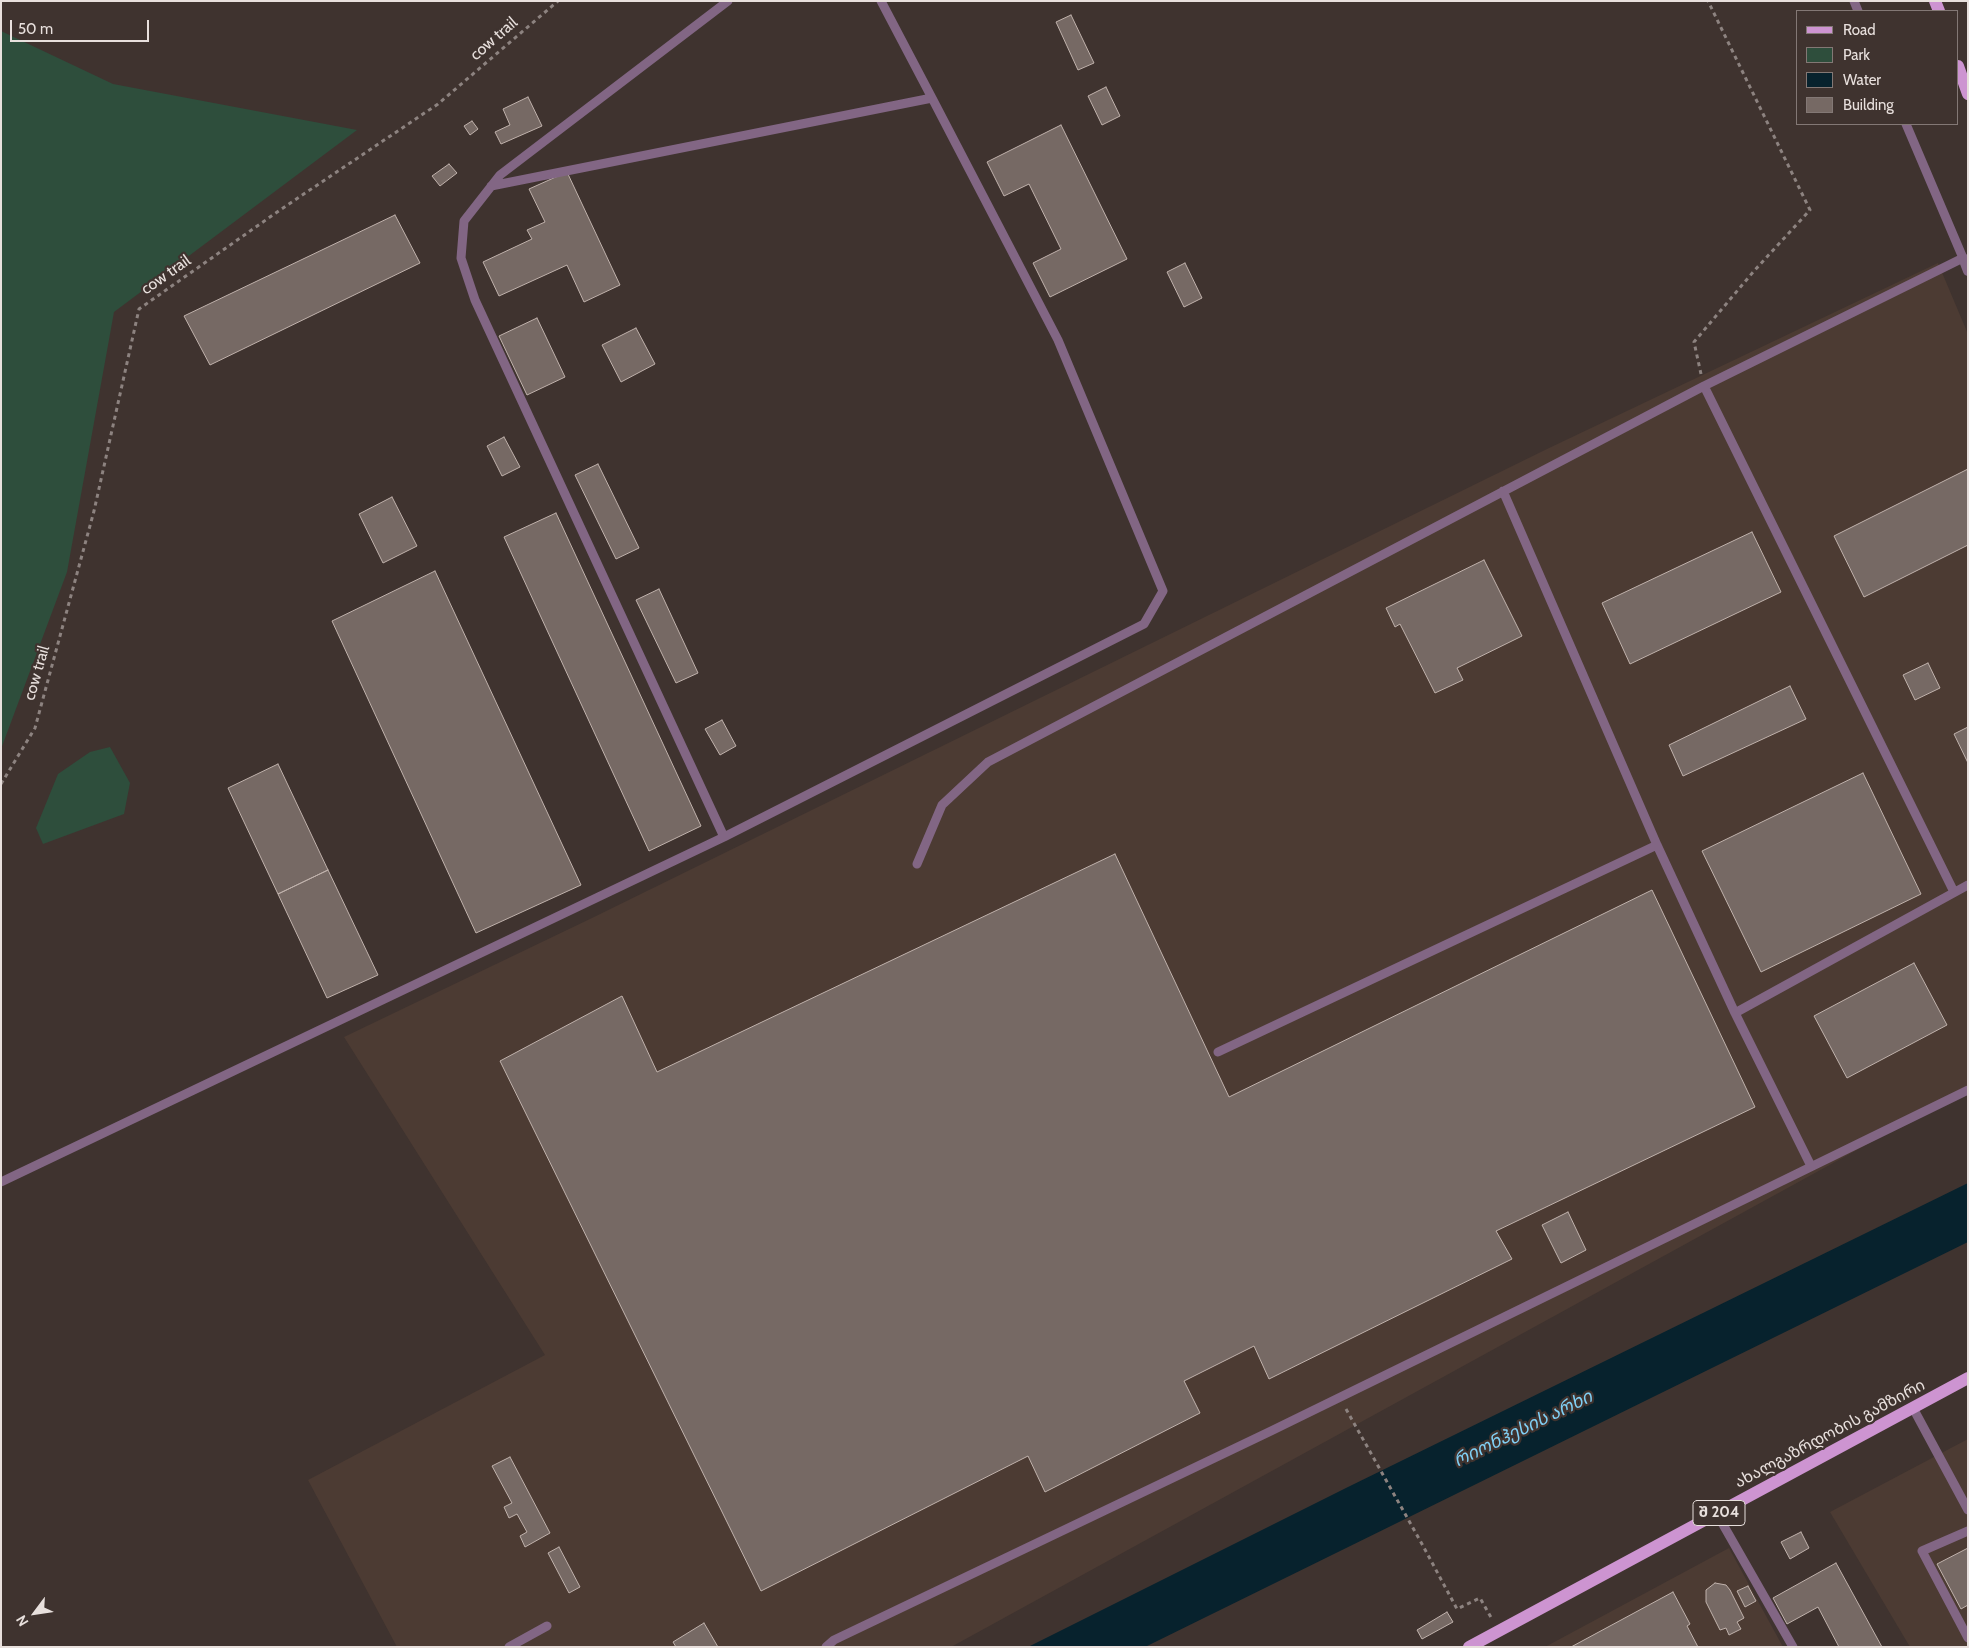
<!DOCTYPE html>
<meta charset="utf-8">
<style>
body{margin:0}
#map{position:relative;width:1969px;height:1648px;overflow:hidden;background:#3f332f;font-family:Cabin,sans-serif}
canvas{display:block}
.frame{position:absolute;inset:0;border:2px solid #e8e0dd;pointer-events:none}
.legend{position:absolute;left:1796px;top:10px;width:162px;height:115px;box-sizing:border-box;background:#3f332f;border:1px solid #837875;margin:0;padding:6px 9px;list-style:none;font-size:15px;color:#e8e0dd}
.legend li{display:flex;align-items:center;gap:10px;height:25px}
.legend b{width:25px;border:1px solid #837875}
.north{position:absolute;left:10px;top:1588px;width:50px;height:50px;-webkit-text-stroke:4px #3f332f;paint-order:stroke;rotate:239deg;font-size:14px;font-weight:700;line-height:20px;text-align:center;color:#e8e0dd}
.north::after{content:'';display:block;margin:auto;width:18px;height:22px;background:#e8e0dd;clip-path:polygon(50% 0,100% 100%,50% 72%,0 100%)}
.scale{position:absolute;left:10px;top:20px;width:139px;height:22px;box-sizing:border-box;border:2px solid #e8e0dd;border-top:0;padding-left:6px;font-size:15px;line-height:18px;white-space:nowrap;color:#e8e0dd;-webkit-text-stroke:4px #3f332f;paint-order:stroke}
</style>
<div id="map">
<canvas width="1969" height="1648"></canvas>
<div class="frame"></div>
<ul class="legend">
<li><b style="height:6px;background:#cd94d1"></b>Road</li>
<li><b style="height:14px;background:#2e4e3c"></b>Park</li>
<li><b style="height:14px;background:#07222d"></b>Water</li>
<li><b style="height:14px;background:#766964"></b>Building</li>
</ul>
<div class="north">N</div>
<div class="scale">50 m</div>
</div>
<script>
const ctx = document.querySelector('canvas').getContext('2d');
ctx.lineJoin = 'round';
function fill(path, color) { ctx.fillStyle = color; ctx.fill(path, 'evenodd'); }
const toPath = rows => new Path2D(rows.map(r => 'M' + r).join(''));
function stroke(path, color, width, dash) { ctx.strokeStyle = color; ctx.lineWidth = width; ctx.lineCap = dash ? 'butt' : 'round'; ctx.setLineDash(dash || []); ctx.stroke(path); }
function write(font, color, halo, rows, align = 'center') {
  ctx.font = font + ' Cabin,"Noto Sans Georgian",sans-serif'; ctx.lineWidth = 4.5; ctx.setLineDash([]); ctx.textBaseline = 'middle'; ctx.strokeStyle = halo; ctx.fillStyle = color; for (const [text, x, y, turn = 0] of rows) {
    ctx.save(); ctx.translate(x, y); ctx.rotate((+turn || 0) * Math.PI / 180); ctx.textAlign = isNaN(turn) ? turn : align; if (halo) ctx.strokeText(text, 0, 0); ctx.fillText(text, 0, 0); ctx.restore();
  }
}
fill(toPath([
 [1938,263,1968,334,1968,1089,951,1647,397,1647,308,1480,545,1355,344,1037,592,918,1547,449],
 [1968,1439,1968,1647,1910,1647,1830,1512],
 [1729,1548,1783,1647,1545,1647]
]), '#4c3b33');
fill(toPath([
 [1,31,113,84,357,130,114,312,67,572,1,749],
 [110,747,130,783,124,814,43,844,36,828,58,774,90,752]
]), '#2e4e3c');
fill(toPath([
 [1968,1183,1968,1242,1145,1647,1028,1647,1348,1487]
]), '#07222d');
const building = toPath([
 [1071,15,1094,63,1078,70,1056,22,1071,15],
 [1106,87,1120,116,1102,125,1088,96,1106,87],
 [528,97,542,126,501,144,495,132,510,125,503,109,528,97],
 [472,121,478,129,470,135,464,126,472,121],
 [1061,125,1127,259,1050,297,1033,263,1061,249,1029,184,1004,196,987,162,1061,125],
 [449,164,457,173,440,186,432,176,449,164],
 [567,172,620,285,584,302,567,265,499,296,483,262,532,239,527,230,545,222,529,189,567,172],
 [395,215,420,263,210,365,184,316,395,215],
 [1185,263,1202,298,1184,307,1167,272,1185,263],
 [537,318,565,377,527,395,499,336,537,318],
 [636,328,655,364,621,382,602,345,636,328],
 [504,437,520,467,502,476,487,446,504,437],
 [598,464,639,548,616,559,575,475,598,464],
 [1968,469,1968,545,1864,597,1834,536,1968,469],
 [392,497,417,546,383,563,359,514,392,497],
 [556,513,701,826,649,851,504,537,556,513],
 [1752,532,1781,592,1630,664,1602,603,1752,532],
 [1484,560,1522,636,1457,668,1463,680,1435,693,1400,624,1395,627,1386,608,1484,560],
 [435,571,581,885,476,933,332,621,435,571],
 [659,589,698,673,676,683,636,600,659,589],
 [1928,663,1940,688,1915,700,1903,675,1928,663],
 [1790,686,1806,719,1683,776,1669,745,1790,686],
 [722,720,736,746,720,755,705,729,722,720],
 [1968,727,1968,763,1954,734,1968,727],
 [278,764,328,870,278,894,228,788,278,764],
 [1863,773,1921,894,1761,972,1702,851,1863,773],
 [1115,854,1229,1097,1652,890,1755,1107,1496,1231,1512,1259,1269,1379,1254,1346,1184,1381,1200,1413,1045,1492,1028,1456,761,1591,500,1061,622,996,657,1072,1115,854],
 [328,870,378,975,327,998,278,894,328,870],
 [1914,963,1947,1025,1847,1078,1814,1016,1914,963],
 [1568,1212,1586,1250,1561,1263,1542,1225,1568,1212],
 [510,1457,550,1533,525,1547,520,1536,527,1532,517,1514,509,1518,504,1507,512,1503,492,1466,510,1457],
 [1801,1532,1809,1548,1790,1559,1781,1542,1801,1532],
 [559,1547,580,1587,569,1593,548,1553,559,1547],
 [1968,1548,1968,1605,1961,1609,1937,1564,1968,1548],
 [1836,1563,1882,1647,1839,1647,1818,1607,1787,1624,1773,1598,1836,1563],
 [1715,1583,1726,1585,1730,1590,1744,1618,1737,1622,1741,1629,1729,1635,1726,1628,1720,1630,1706,1602,1706,1590,1715,1583],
 [1748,1586,1756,1601,1745,1607,1737,1591,1748,1586],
 [1673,1592,1690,1624,1687,1626,1698,1647,1571,1647,1673,1592],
 [1447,1612,1453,1622,1422,1639,1417,1630,1447,1612],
 [704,1623,718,1647,676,1647,673,1642,704,1623]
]);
fill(building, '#766964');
stroke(building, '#c0b2ac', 1);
stroke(toPath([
 [1701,374,1694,342,1754,271,1810,210,1708,1],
 [1,784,35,728,94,511,139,309,280,210,438,104,558,1],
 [1346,1409,1422,1544,1457,1609,1480,1598,1492,1619]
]), '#8d8380', 3, [4, 4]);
stroke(toPath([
 [881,1,932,98],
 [1854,1,1858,11],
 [1704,386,1954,892],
 [1503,491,1657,845,1735,1013,1968,885],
 [724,837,475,300,461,258,464,221,500,175,728,1],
 [917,864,942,805,988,762,1704,386,1963,258,1906,124],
 [1735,1013,1811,1166],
 [1218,1052,1657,845],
 [1,1182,724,837,1144,624,1163,591,1058,340,932,98,491,186],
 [1913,1408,1968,1510],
 [1717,1514,1793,1647],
 [1968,1531,1922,1551,1968,1638],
 [509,1647,547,1626],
 [826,1647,834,1640,1271,1431,1968,1090]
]), '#826684', 9);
stroke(toPath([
 [1963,258,1968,271]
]), '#826684', 10);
stroke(toPath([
 [1935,1,1939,11],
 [1958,66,1968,94],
 [1469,1647,1968,1378]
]), '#cd94d1', 12);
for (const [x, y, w] of [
 [1719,1513,52]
]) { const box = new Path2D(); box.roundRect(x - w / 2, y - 12.5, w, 25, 4); ctx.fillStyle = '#3f332f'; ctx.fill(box); stroke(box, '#e8e0dd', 1); }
write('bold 15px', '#e8e0dd', null, [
 ["შ 204",1719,1513]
]);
write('16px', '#e8e0dd', '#3f332f', [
 ["cow trail",494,39,-41],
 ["cow trail",166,275,-35],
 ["cow trail",37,673,-74],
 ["ახალგაზრდობის გამზირი",1830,1434,-28]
]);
write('italic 18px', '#80d0f5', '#3f332f', [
 ["რიონჰესის არხი",1523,1429,-26]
]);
</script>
